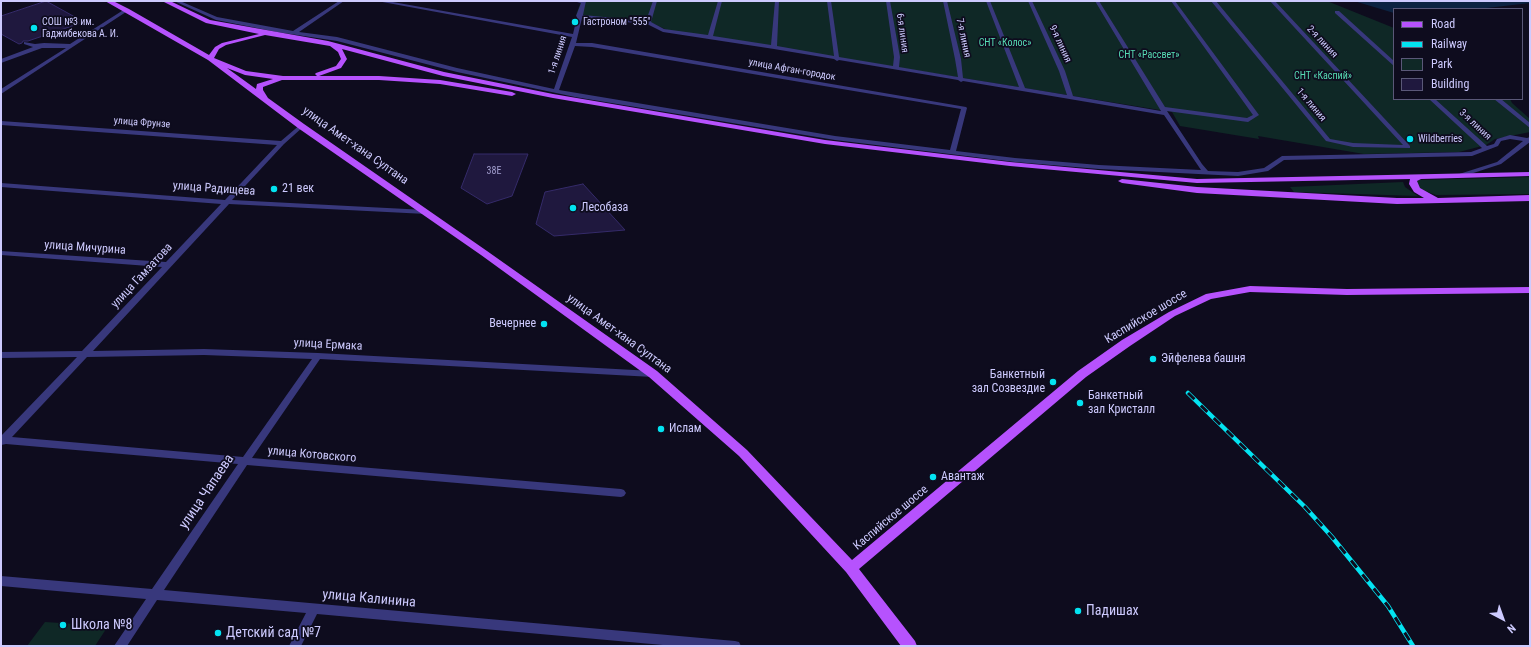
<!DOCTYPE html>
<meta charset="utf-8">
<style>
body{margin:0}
#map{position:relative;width:1531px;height:647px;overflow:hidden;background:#0e0c1e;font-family:"Roboto Condensed",sans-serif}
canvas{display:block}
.frame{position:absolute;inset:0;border:2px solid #cdcafe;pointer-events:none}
.legend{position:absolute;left:1393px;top:8px;width:130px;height:92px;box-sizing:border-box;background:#0e0c1e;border:1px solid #5a5878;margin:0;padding:5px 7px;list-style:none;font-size:12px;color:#cdcafe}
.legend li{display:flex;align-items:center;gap:8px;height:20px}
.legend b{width:20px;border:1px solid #5a5878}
.north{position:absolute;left:1483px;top:599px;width:40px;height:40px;-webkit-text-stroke:3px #0e0c1e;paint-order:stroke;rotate:139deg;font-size:11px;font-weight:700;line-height:16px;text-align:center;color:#cdcafe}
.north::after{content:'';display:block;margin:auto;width:14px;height:18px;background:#cdcafe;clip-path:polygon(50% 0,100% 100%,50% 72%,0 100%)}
</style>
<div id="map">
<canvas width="1531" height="647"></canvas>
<div class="frame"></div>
<ul class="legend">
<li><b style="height:5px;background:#b652fd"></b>Road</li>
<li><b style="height:5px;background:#03e3f1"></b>Railway</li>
<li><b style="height:11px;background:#0f2826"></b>Park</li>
<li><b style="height:11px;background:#1f183e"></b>Building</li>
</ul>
<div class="north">N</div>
</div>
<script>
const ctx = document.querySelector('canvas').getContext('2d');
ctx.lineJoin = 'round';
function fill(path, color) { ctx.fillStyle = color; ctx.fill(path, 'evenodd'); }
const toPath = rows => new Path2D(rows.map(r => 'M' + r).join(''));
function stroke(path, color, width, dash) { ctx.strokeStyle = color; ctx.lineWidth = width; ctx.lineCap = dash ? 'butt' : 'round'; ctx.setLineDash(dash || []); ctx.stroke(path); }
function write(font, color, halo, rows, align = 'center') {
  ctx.font = font + ' "Roboto Condensed",sans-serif'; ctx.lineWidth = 3.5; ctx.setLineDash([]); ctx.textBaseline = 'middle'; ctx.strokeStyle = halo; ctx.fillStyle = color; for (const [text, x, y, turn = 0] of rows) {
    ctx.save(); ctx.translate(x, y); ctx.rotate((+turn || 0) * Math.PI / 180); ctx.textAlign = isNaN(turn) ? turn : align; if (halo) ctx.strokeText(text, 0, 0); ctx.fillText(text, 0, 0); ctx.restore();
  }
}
fill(toPath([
 [581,1,1327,1,1394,28,1394,99,1510,99,1512,103,1530,119,1530,132,1495,139,1486,145,1459,152,1364,154,1258,136,1259,139,1180,126,1172,112,667,30,652,23,576,15],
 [1530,177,1530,194,1436,195,1420,189,1416,182,1419,180],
 [1403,182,1405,187,1418,196,1294,192,1290,187],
 [45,622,108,626,95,646,27,646]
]), '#0f2826');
fill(toPath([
 [1354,1,1530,1,1530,3,1478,9,1394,9,1394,13]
]), '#0c2342');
const building = toPath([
 [46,1,84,22,28,41,23,41,22,43,19,44,1,34,1,16,46,1],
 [474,154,528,154,512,196,487,204,461,188,474,154],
 [583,184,625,230,554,236,536,224,545,192,583,184]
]);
fill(building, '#1f183e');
stroke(building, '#352b6a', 1);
fill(toPath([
 [174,1,180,1,217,17,293,31,339,1,344,1,299,32,337,37,457,68,554,89,572,37,377,1,387,1,573,34,577,17,576,16,581,3,573,1,586,1,583,15,646,21,653,1,657,1,651,22,664,29,708,35,718,1,722,1,713,36,771,45,775,1,779,1,777,46,834,56,827,1,831,1,839,57,893,66,894,57,886,1,890,1,900,57,899,67,958,77,955,59,943,1,947,1,961,59,963,78,1019,87,986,1,990,1,1025,88,1067,95,1059,71,1028,1,1032,1,1065,71,1073,96,1161,111,1095,1,1099,1,1165,107,1247,118,1253,115,1171,1,1175,1,1259,115,1248,122,1167,111,1202,164,1208,171,1238,172,1264,168,1282,156,1471,152,1482,148,1429,99,1435,99,1487,146,1494,144,1497,139,1510,135,1527,138,1530,137,1530,142,1501,164,1458,178,1456,177,1456,175,1497,162,1523,141,1510,139,1501,141,1498,146,1472,156,1284,160,1268,171,1238,176,1099,169,1015,162,835,140,575,97,457,72,337,41,277,32,216,20,174,1],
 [582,18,647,24,663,32,774,49,834,59,837,61,839,60,958,80,961,82,963,81,1164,115,1201,170,1099,165,1015,158,956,151,967,108,966,107,592,43,576,43,582,18],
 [575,46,592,47,961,109,950,150,835,136,559,90,575,46],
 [1211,1,1216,1,1330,139,1353,143,1403,145,1270,1,1275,1,1410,146,1410,148,1353,147,1326,141,1211,1],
 [125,9,129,10,1,94,1,89,66,48,42,48,1,63,1,59,33,47,24,44,24,42,35,44,44,43,70,44,125,9],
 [1335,11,1339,11,1394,61,1394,66,1335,13,1335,11],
 [1494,99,1501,99,1530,123,1530,128,1494,99],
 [1,121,281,141,301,124,304,126,303,127,284,144,232,200,426,210,429,212,426,214,229,204,93,351,204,349,318,353,653,371,656,372,657,374,656,376,653,377,320,359,252,458,621,489,624,490,626,493,624,496,621,497,247,465,164,590,735,641,739,642,741,646,674,646,317,614,301,646,289,646,306,613,157,600,127,646,114,646,146,599,1,586,1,576,152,589,238,464,6,444,1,445,1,436,77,357,1,358,1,352,82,351,162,267,1,255,1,251,166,262,221,204,1,187,1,183,225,200,277,145,1,125,1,121],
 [204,355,312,359,243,457,12,437,87,357,204,355]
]), '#38387c');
fill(toPath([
 [105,1,113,1,129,9,209,55,215,47,222,43,259,34,206,23,162,1,170,1,210,20,328,41,444,72,553,94,825,140,1010,162,1197,179,1530,172,1530,176,1421,179,1417,181,1420,188,1438,198,1530,195,1530,201,1397,204,1197,193,1122,183,1118,181,1122,179,1197,187,1397,198,1424,198,1414,192,1409,184,1410,179,1197,183,1010,166,825,144,553,98,443,76,342,49,347,59,341,68,319,76,379,76,440,80,512,92,516,94,512,96,440,84,379,80,282,80,263,87,263,90,268,98,304,124,487,251,657,371,747,450,852,560,1078,371,1122,340,1169,312,1206,294,1250,286,1347,289,1530,287,1530,293,1347,295,1250,292,1211,299,1175,316,1130,346,1086,377,859,569,915,641,917,646,901,646,846,572,739,456,649,377,481,255,298,128,208,60,105,1],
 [265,35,330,46,338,52,341,59,336,66,316,73,315,74,317,76,283,76,246,71,214,58,219,49,226,45,265,35],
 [227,68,245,75,273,79,257,84,256,89,227,68]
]), '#b652fd');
const rail = toPath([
 [1188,393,1305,507,1332,537,1388,606,1413,646]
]);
stroke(rail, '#03e3f1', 4.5);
stroke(rail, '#0e0c1e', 3, [9]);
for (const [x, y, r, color] of [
 [575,22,4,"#03e3f1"],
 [34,28,4,"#03e3f1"],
 [1410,139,4,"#03e3f1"],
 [274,189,4,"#03e3f1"],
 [573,208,4,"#03e3f1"],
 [544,324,4,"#03e3f1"],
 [1153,359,4,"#03e3f1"],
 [1053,382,4,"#03e3f1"],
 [1080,403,4,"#03e3f1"],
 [661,429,4,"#03e3f1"],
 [933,477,4,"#03e3f1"],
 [1078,611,4,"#03e3f1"],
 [63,625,4,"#03e3f1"],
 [218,633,4,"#03e3f1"]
]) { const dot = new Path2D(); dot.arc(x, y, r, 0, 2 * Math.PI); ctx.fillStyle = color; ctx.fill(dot); stroke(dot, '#0e0c1e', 1.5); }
write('10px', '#cdcafe', '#0e0c1e', [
 ["СОШ №3 им.",42,22],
 ["Гаджибекова А. И.",42,34],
 ["Гастроном \"555\"",583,22],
 ["Wildberries",1418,139]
], 'left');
write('10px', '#cdcafe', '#0e0c1e', [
 ["6-я линия",902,33,82],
 ["7-я линия",963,38,78],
 ["2-я линия",1322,42,47],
 ["9-я линия",1060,44,65],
 ["1-я линия",558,55,-72],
 ["улица Афган-городок",792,70,10],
 ["1-я линия",1311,105,50],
 ["улица Фрунзе",142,123,4],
 ["3-я линия",1475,125,43]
]);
write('10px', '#57dcb5', '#0e0c1e', [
 ["СНТ «Колос»",1005,43],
 ["СНТ «Рассвет»",1149,55],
 ["СНТ «Каспий»",1323,76]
]);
write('10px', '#a29ece', null, [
 ["38Е",494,171]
]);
write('12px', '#cdcafe', '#0e0c1e', [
 ["улица Амет-хана Султана",355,146,35],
 ["улица Радищева",214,189,4],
 ["улица Мичурина",85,248,4],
 ["улица Гамзатова",142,276,-47],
 ["Каспийское шоссе",1146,317,-31],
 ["улица Амет-хана Султана",619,334,36],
 ["улица Ермака",328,345,3],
 ["улица Котовского",312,455,5],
 ["Каспийское шоссе",891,518,-40]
]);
write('12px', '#cdcafe', '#0e0c1e', [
 ["21 век",282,189],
 ["Лесобаза",581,208],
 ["Вечернее",536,324,"right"],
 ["Эйфелева башня",1161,359],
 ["Банкетный",1045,375,"right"],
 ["зал Созвездие",1045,389,"right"],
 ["Банкетный",1088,396],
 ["зал Кристалл",1088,410],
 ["Ислам",669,429],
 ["Авантаж",941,477]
], 'left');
write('14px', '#cdcafe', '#0e0c1e', [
 ["улица Чапаева",207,492,-56],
 ["улица Калинина",369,599,5]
]);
write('14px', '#cdcafe', '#0e0c1e', [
 ["Падишах",1086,611],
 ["Школа №8",71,625],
 ["Детский сад №7",226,633]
], 'left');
</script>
